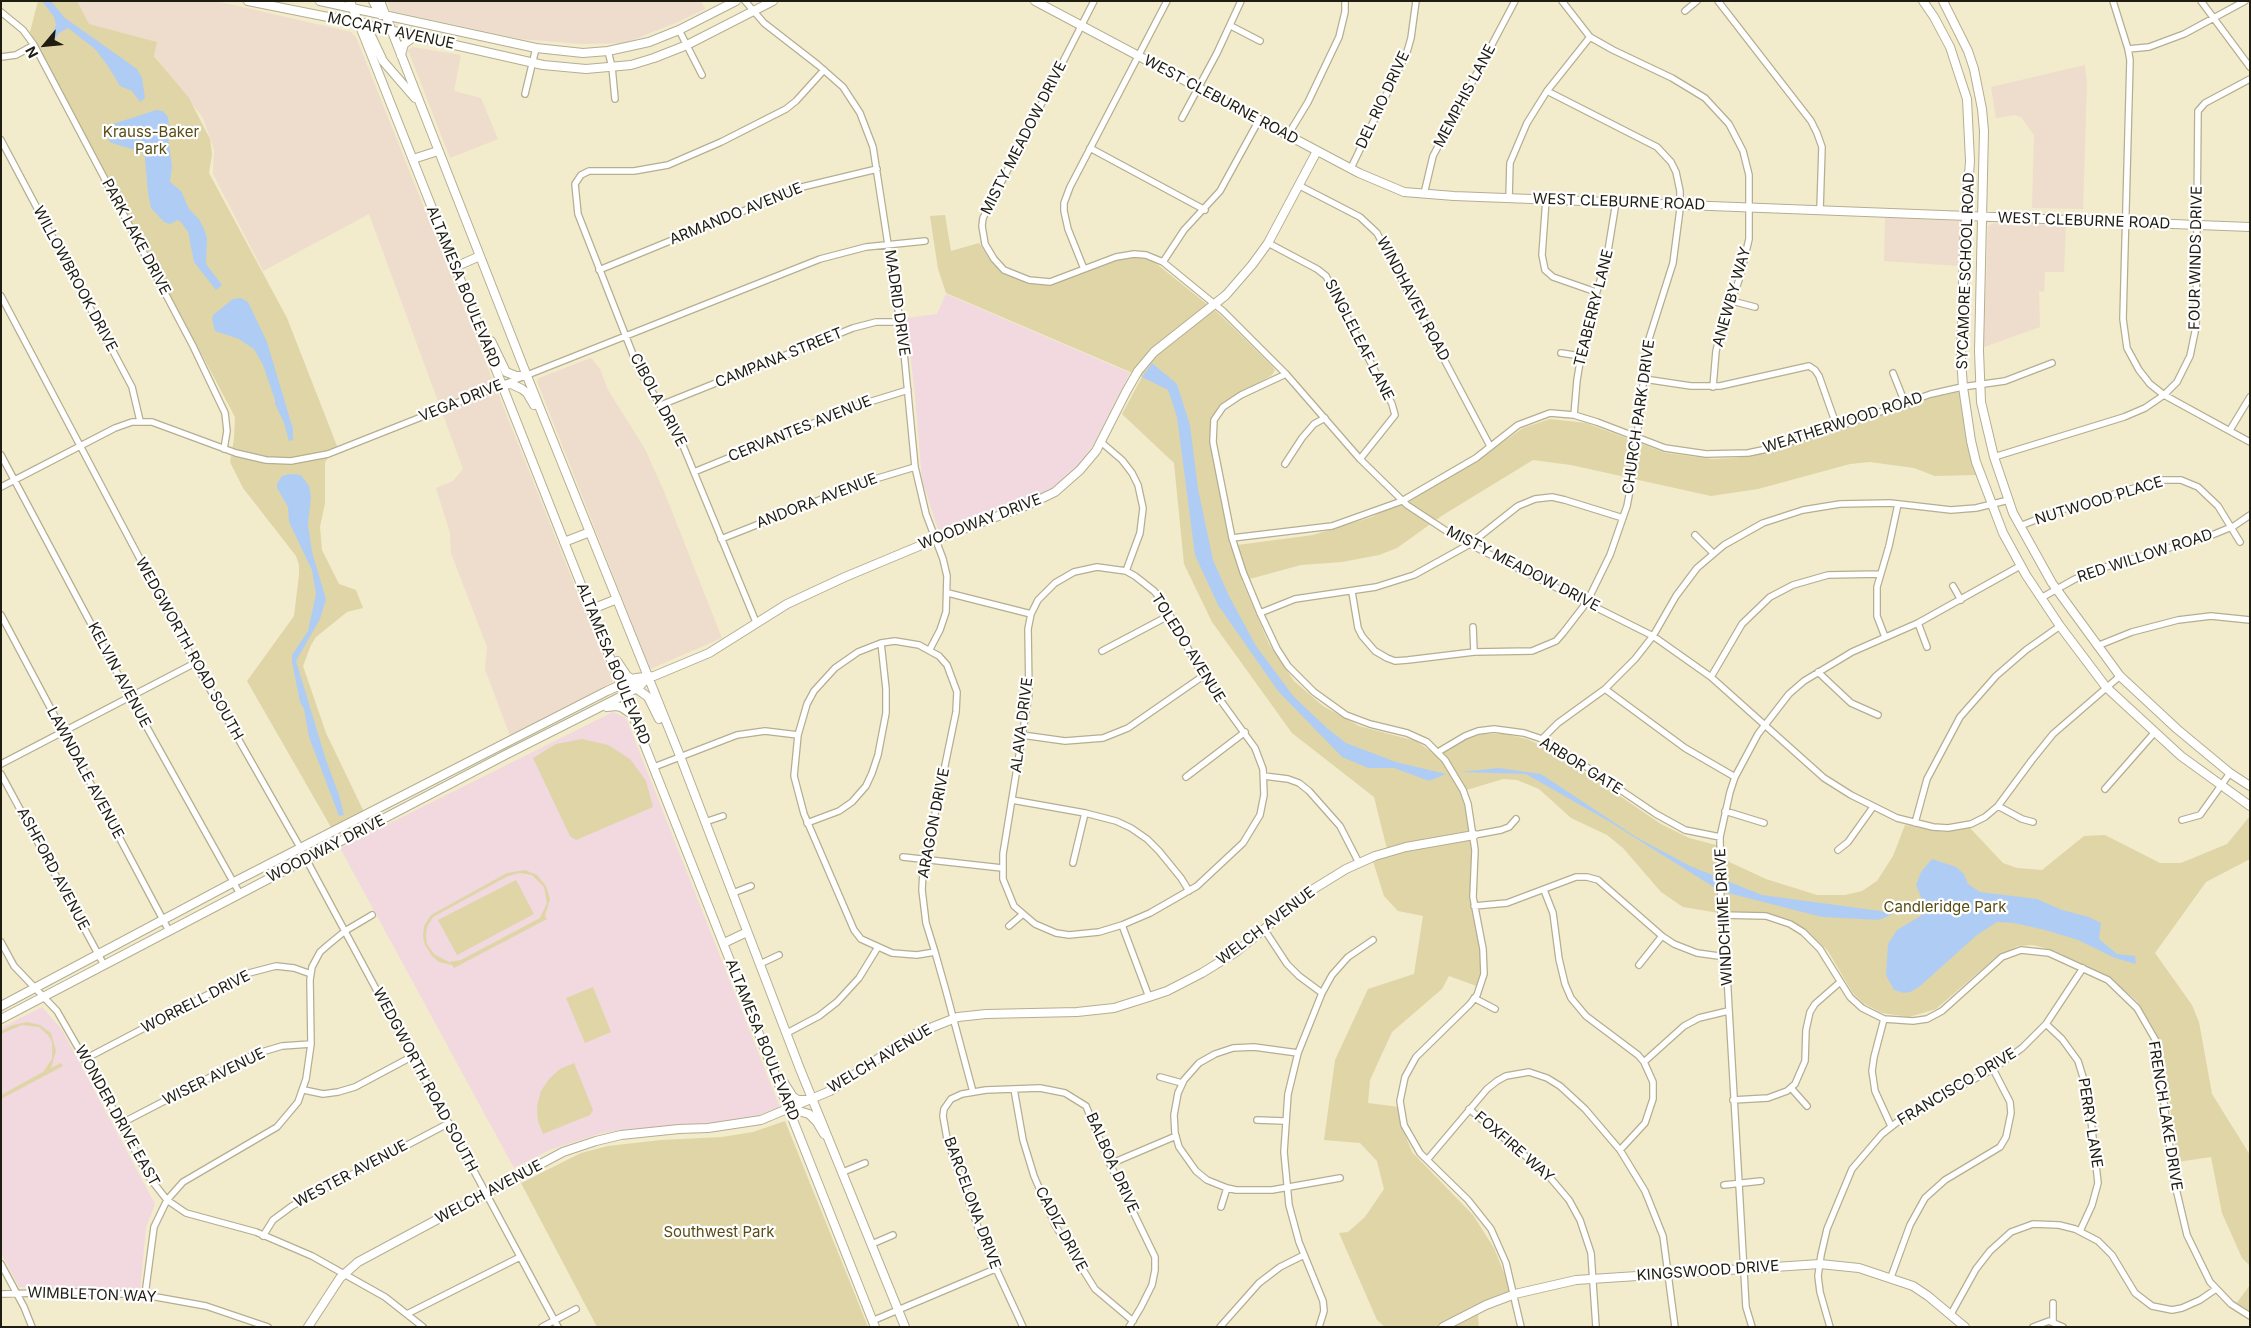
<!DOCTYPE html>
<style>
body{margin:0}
#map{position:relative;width:2251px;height:1328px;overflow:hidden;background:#f2ebcc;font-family:Inter,sans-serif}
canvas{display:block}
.frame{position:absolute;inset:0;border:2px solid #1f1c11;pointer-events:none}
.north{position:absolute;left:20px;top:20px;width:50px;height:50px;-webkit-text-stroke:4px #fff;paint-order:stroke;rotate:242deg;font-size:14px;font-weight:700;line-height:20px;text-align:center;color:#1f1c11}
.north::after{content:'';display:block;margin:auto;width:18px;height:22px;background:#1f1c11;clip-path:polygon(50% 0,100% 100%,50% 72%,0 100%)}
</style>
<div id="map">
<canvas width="2251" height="1328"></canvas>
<div class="frame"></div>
<div class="north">N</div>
</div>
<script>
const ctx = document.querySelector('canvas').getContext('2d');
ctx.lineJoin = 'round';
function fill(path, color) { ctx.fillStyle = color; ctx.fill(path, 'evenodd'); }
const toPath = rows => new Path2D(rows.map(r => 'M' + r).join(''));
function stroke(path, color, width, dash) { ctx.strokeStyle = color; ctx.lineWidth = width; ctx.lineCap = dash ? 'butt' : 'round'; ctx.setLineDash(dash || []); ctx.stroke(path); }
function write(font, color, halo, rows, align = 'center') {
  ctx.font = font + ' Inter,sans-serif'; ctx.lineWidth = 4.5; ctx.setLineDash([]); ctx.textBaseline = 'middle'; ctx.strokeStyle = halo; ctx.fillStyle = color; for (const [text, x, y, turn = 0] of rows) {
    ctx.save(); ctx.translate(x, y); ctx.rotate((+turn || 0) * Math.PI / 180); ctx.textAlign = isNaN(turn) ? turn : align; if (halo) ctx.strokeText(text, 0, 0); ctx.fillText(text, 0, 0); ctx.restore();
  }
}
fill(toPath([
 [77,1,216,1,351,32,356,37,613,682,510,736,485,669,487,647,451,553,450,533,436,488,453,481,463,469,369,214,263,271,213,174,214,150,203,118,154,55,157,42,88,24],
 [388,1,701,1,705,9,678,22,625,43,582,44,521,39,391,11],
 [413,47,461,55,454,91,481,98,498,139,450,158,408,50],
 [2085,65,2087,83,2083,209,2032,208,2034,135,2021,117,2014,115,1996,118,1991,87],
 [1885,217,1958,221,1962,224,1960,266,1884,261],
 [1994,223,2066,225,2064,272,2045,272,2044,292,2039,291,2040,327,1984,347,1988,226],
 [591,358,600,369,608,390,645,449,665,494,722,638,650,669,537,381,539,378]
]), '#edc');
fill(toPath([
 [946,294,1130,373,1096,440,1082,462,1064,479,1047,492,1029,501,939,532,922,480,915,395,906,318,937,314],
 [613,712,626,718,780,1108,756,1116,725,1122,629,1129,602,1133,552,1149,514,1168,340,848],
 [42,1007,62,1030,155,1204,146,1227,140,1292,19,1287,1,1253,1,1028]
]), '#f2d8df');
fill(toPath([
 [38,1,77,1,89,24,157,42,154,56,189,98,210,139,212,154,209,173,287,318,337,446,325,462,325,503,320,527,322,550,339,584,356,590,363,608,347,612,316,637,311,645,303,666,326,733,364,812,332,829,247,681,294,616,299,575,299,565,296,556,243,488,230,462,234,439,235,417,30,32],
 [945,215,951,251,979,243,994,265,1026,282,1053,283,1115,258,1132,256,1153,261,1218,313,1272,366,1275,370,1272,375,1224,404,1212,427,1212,448,1230,546,1313,535,1372,517,1464,469,1523,428,1550,419,1586,423,1666,453,1713,459,1736,458,1785,448,1935,397,1959,392,1977,475,1935,476,1914,468,1870,462,1850,464,1758,489,1711,496,1571,465,1533,460,1443,515,1397,548,1379,555,1342,562,1301,565,1242,581,1269,644,1294,681,1323,706,1359,726,1416,741,1436,755,1464,739,1483,734,1505,734,1527,739,1555,752,1661,824,1689,838,1716,845,1725,860,1766,879,1817,895,1845,895,1862,891,1877,881,1893,856,1905,825,1944,832,1970,828,2003,863,2017,868,2042,870,2084,836,2105,835,2160,863,2181,863,2227,844,2250,816,2250,859,2206,882,2155,953,2192,1005,2199,1022,2212,1094,2250,1155,2250,1266,2242,1258,2222,1213,2211,1157,2177,1162,2165,1065,2156,1033,2137,1001,2107,976,2052,950,2033,945,2018,946,1995,958,1936,1009,1909,1017,1882,1013,1863,1003,1852,992,1828,951,1804,928,1777,916,1731,915,1683,907,1661,892,1623,848,1607,835,1571,818,1539,789,1517,780,1503,779,1460,792,1470,823,1472,846,1472,903,1483,958,1479,987,1449,976,1442,989,1392,1032,1370,1080,1368,1103,1399,1107,1399,1120,1412,1152,1473,1215,1494,1248,1512,1293,1480,1305,1478,1316,1479,1327,1385,1327,1377,1320,1339,1233,1348,1232,1365,1217,1384,1189,1377,1161,1360,1143,1324,1140,1335,1060,1368,989,1414,974,1423,916,1398,911,1384,896,1371,855,1387,849,1374,797,1292,733,1212,622,1184,564,1174,463,1122,414,1142,377,946,293,938,269,930,216],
 [582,739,608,745,630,759,646,781,653,807,576,840,570,836,533,758,556,744],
 [525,870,537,875,546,886,550,899,545,916,547,919,454,968,452,965,439,962,432,956,425,945,423,936,424,926,431,915,507,873],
 [520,873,532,875,544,887,547,903,540,918,461,960,449,962,434,954,427,944,426,936,427,927,433,917,508,876],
 [516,880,534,914,457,955,438,920],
 [593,987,611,1032,585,1043,566,998],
 [27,1022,40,1025,51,1033,56,1051,51,1068,61,1063,63,1066,1,1099,1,1095,43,1072,52,1059,52,1042,48,1035,39,1027,22,1025,1,1034,1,1031,13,1025],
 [574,1063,593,1110,590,1115,543,1134,538,1121,537,1106,541,1091,549,1079,560,1069],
 [785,1121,868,1327,597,1327,521,1183,581,1153,608,1146,661,1140,722,1137,753,1132],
 [2250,1285,2250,1313,2236,1304]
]), '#dfd5a6');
fill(toPath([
 [42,1,51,1,65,18,137,69,142,78,145,98,140,102,132,91,120,86,108,66,95,49,68,28,59,33,52,44,46,46,45,43,52,35,56,25,54,17],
 [156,110,163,111,168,117,169,125,167,131,172,166,170,182,181,191,189,209,199,219,205,231,207,239,206,264,222,285,216,290,194,262,188,232,181,222,178,220,170,224,164,222,151,208,148,193,145,158,142,152,115,144,110,142,107,137,108,128,113,124],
 [241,298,248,302,267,342,293,429,293,440,289,441,284,423,275,404,275,400,263,365,254,349,239,339,215,331,212,319,213,315,233,299],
 [1152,363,1177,384,1190,425,1198,489,1213,560,1229,596,1256,646,1294,697,1327,728,1346,743,1396,762,1446,774,1429,781,1394,768,1368,768,1342,757,1278,691,1218,605,1195,555,1177,417,1168,390,1142,377],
 [290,474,301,475,309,486,311,497,308,524,312,552,326,599,320,619,296,661,326,760,339,795,344,815,339,816,309,737,304,709,300,702,292,662,292,655,308,631,316,594,312,570,289,522,288,507,277,488,277,484,282,476],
 [1499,768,1541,774,1636,837,1690,866,1762,895,1895,913,1879,920,1822,917,1720,891,1610,822,1526,774,1460,772],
 [1932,859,1956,867,1964,874,1968,884,1980,892,2037,899,2062,910,2089,917,2101,923,2099,939,2117,954,2135,956,2136,964,2115,958,2078,940,2045,930,2014,923,1997,922,1977,935,1919,987,1910,992,1904,993,1894,990,1886,975,1888,944,1897,930,1922,915,1922,899,1916,885,1921,872]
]), '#afcdf4');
const street = toPath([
 [745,1,764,23,818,65,843,87,860,113,873,147,903,342,915,467,926,514,943,559,947,576,946,612,940,630,930,649],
 [1094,1,983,218,982,226,985,244,994,259,1004,270,1029,280,1050,282,1116,257,1134,254,1146,255,1163,262,1223,311,1286,374,1360,459,1407,505,1457,538,1653,636,1711,677,1824,778,1851,795,1897,818,1933,827,1948,828,1971,824,1985,817,1998,806,2032,760,2053,734,2120,676],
 [1562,1,1590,37,1613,50,1672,78,1705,98,1729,124,1743,151,1749,175,1749,239,1740,277,1722,328,1716,351,1713,387],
 [1718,1,1811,121,1817,133,1822,147,1820,210],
 [2113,1,2128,49,2130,60,2123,319,2127,348,2139,370,2150,384,2164,395,2250,442],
 [2201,1,2250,67],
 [1685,11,1697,1],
 [1,12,23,30,34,45,193,346,225,413,227,431,224,449],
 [1231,26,1260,41],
 [679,30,702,75],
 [2128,49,2149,47,2184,34,2245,1],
 [608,51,612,67,615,99],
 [1,57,16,55,34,45],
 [525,94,536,48],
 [1182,118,1217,53,1241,1],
 [1288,135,1308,102,1339,37,1345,12,1345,1],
 [1,140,132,387,140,421],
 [1090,148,1205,210],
 [1351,168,1407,52,1411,38,1416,1],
 [1300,186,1360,217,1377,233,1490,446],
 [1424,194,1433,156,1515,1],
 [1509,198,1510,163,1527,123,1547,91,1590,37],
 [1546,199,1542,255,1545,270,1553,277,1596,292],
 [1268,243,1317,269,1326,276,1392,404,1395,415,1360,459],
 [1163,262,1184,230,1220,191,1259,120],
 [1084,269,1068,229,1064,211,1064,203,1070,187,1167,1],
 [599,270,802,187,877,169],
 [1,296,195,663,301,849],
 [1732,301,1755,307],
 [1561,353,1581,356],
 [1893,373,1905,403],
 [1286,374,1241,395,1223,407,1214,420,1213,442,1232,538,1243,572,1260,613,1277,649,1288,666,1314,692,1346,715,1370,724,1407,733,1427,742,1445,760,1463,790,1468,804,1475,850,1473,897,1483,949,1484,974,1477,995,1470,1004,1416,1057,1405,1077,1400,1101,1404,1125,1420,1153,1468,1200,1491,1229,1506,1263,1521,1327],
 [1644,379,1691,386,1720,386,1809,366,1815,370,1819,376,1837,427],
 [661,405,853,328,876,322,900,322],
 [1574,415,1577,380,1585,332,1607,257,1616,202],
 [2230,430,2250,397],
 [1101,442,1122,460,1132,473,1138,485,1143,508,1140,533,1126,571],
 [1,455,130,697,240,894],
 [1994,457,2124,417,2145,408,2164,395,2177,382,2190,356,2196,327,2198,111,2205,103,2250,79],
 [1285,464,1302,438,1314,424,1325,418],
 [694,472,853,407,908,390],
 [1,487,115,428,132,422,152,422,236,453,266,460,291,461,328,454,820,259,866,247,925,241],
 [2020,526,2061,510,2161,480,2181,480,2198,487,2218,506,2240,542],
 [1695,535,1713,553],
 [1232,538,1332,526,1402,501,1476,458,1518,425,1550,413,1574,415,1597,422,1665,448,1706,454,1748,453,1767,449,1837,427,1931,394,1962,387,2005,381,2052,363],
 [721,539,865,482,915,467],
 [1097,567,1126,571,1135,576,1154,591,1162,601,1203,676,1255,748,1263,769,1264,795,1260,815,1243,843,1197,886,1150,913,1122,925,1099,932,1069,935,1056,933,1035,924,1014,906,1003,879,1003,854,1029,694,1028,629,1031,614,1038,600,1055,583,1074,572,1097,567],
 [1953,586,1961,600],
 [1352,592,1358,628,1362,636,1375,651,1387,658,1395,661,1408,660,1474,652,1532,651,1556,641,1563,633,1587,602,1610,555,1627,506,1632,480,1648,342,1673,263,1680,209,1680,191,1676,172,1671,162,1657,147,1547,91],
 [948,593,1031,614],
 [2041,598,2075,579,2102,568,2212,535,2234,526,2250,515],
 [1260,613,1295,599,1376,587,1414,575,1470,544,1518,506,1535,499,1552,497,1565,500,1623,518],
 [1,615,169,931],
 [756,622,679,436,639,370,578,214,575,184,581,175,589,171,634,171,668,165,721,142,786,109,796,101,824,70],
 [1918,623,1927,647],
 [1473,627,1474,652],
 [1885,637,1877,616,1877,587,1889,546,1898,504],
 [2097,646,2132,632,2178,620,2211,616,2250,620],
 [1102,651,1170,615],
 [1818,672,1851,703,1878,715],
 [1711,677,1742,624,1770,597,1793,585,1828,575,1880,574],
 [1605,689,1685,748,1735,777],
 [1022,735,1065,741,1103,738,1128,728,1203,676],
 [1542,739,1558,723,1605,689,1635,659,1653,636,1676,596,1697,568,1724,545,1763,523,1803,510,1840,504,1890,503,1951,510,1976,508,2009,500],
 [1438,752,1465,736,1478,731,1494,729,1524,733,1542,739,1557,747,1656,814,1685,830,1720,837],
 [1,764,195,663],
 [654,767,737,735,765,731,798,735],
 [1,774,104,965],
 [1264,776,1288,779,1299,783,1309,791,1340,826,1359,863],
 [1186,777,1245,732],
 [2105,789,2155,732],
 [1012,800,1085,813,1116,821,1131,828,1147,839,1159,851,1181,878,1189,891],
 [1998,806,2022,819,2033,822],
 [1725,811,1764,823],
 [2182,820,2200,815,2230,773],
 [705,822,723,816],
 [807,823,839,811,852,802,866,786,872,773,878,755,886,713,886,689,881,643],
 [1915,823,1927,779,1960,717,1996,676,2026,650,2060,626],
 [1474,835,1501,830,1509,827,1516,819],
 [1838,850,1848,842,1873,807],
 [903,857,1002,868],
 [306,859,558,1327],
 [1073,863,1085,813],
 [1544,890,1553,913,1559,959,1565,984,1571,998,1586,1016,1638,1055,1644,1062,1653,1082,1653,1099,1645,1123,1620,1150],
 [733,893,751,886],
 [1474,906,1507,903,1576,877,1587,877,1598,880,1662,936,1674,944,1697,953,1726,957],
 [1721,915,1766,916,1790,924,1803,932,1820,949,1850,997,1862,1008,1884,1019,1913,1021,1927,1019,1942,1011,2002,957,2021,950,2049,953,2108,980,2137,1008,2156,1041,2174,1180,2187,1235,2210,1282,2231,1304,2250,1316],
 [1122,925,1149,997],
 [1009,926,1023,914],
 [1264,929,1287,964,1299,976,1322,993],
 [1,942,14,966,57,1011,111,1105,149,1177,167,1200,186,1213,256,1232,312,1256,385,1297,423,1327],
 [935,952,917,955,892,953,861,939,854,930,804,814,794,776,798,735,807,704,814,691,835,668,858,652,881,643,895,641,919,645,939,656,947,665,957,692,956,712,923,872,922,890,926,923,935,952,946,991,973,1092],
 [760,964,779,955],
 [1639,965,1662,936],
 [1474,998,1495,1009],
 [1884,1019,1874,1057,1872,1071,1875,1091,1891,1126],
 [2046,1024,2062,1039,2078,1061,2088,1093,2098,1183,2092,1205,2080,1231],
 [787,1033,819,1016,837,1002,859,978,878,947],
 [85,1059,249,973,276,966,294,968,311,974],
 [1644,1062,1684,1026,1699,1018,1728,1011],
 [1160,1077,1182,1083],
 [1791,1088,1807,1106],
 [1014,1089,1023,1140,1034,1176,1055,1225,1095,1289,1133,1321],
 [304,1090,323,1094,338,1092,355,1087,413,1056],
 [1733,1100,1768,1098,1787,1091,1795,1084,1805,1061,1806,1030,1810,1012,1815,1004,1839,983],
 [1469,1109,1547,1174,1569,1200,1580,1220,1591,1253,1596,1327],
 [1257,1120,1284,1121],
 [120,1124,255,1054,282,1046,311,1044],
 [1427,1160,1487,1089,1497,1081,1506,1076,1529,1072,1547,1078,1560,1086,1585,1109,1620,1150,1645,1191,1663,1236,1675,1327],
 [1110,1164,1176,1136],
 [843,1172,865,1163],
 [1724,1185,1761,1181],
 [1227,1188,1207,1180,1196,1171,1179,1147,1175,1133,1174,1115,1178,1093,1184,1080,1199,1063,1215,1054,1233,1048,1254,1047,1298,1053],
 [1221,1207,1227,1188,1236,1190,1272,1190,1340,1178],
 [263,1236,273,1220,292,1206,449,1123],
 [872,1244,893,1235],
 [1,1264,24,1307,32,1327],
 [1891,1277,1910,1225,1925,1198,1945,1180,2000,1147,2006,1137,2011,1113,2010,1102,1993,1069],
 [1,1294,77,1292,145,1295,206,1306,268,1327],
 [145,1295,154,1227,167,1200,183,1182,277,1127,298,1102,306,1079,311,1044,310,980,312,967,320,952,328,945,345,931,372,915],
 [2053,1303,2053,1322],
 [407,1314,520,1257],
 [1951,1314,1976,1269,1990,1251,2011,1232,2033,1224,2059,1225,2075,1229,2098,1241,2112,1255,2135,1293,2152,1306,2172,1310,2182,1308,2200,1300,2216,1289],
 [872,1321,995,1269],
 [542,1327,576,1309],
 [1023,1327,981,1236,947,1139,943,1116,944,1109,951,1099,962,1094,986,1090,1040,1088,1065,1093,1086,1106,1110,1164,1155,1257,1155,1270,1152,1285,1141,1307,1129,1327],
 [1220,1327,1259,1283,1280,1267,1304,1255],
 [1319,1327,1324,1311,1323,1301,1299,1242,1289,1205,1284,1152,1288,1094,1298,1053,1322,993,1332,975,1348,957,1373,940],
 [1752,1327,1746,1307,1726,957,1721,915,1720,837,1730,792,1735,777,1758,734,1789,694,1804,681,1852,652,1918,623,2020,566],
 [1830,1327,1820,1292,1818,1276,1821,1255,1827,1229,1852,1169,1882,1134,1905,1116,1993,1069,2022,1048,2046,1024,2083,968],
 [2033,1327,2049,1321,2063,1327]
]);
const secondary = toPath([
 [248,1,358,23,543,65,586,69,631,65,654,58,687,45,773,1],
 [320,1,536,48,583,53,608,51,649,42,679,30,736,1],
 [350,1,875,1327],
 [373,1,381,15],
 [380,1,527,376,680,756,800,1069,905,1327],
 [1035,1,1359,173,1404,192,1454,196,2250,227],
 [1923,1,1934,17,1950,47,1967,99,1970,161,1964,245,1961,359,1963,387,1971,441,1976,462,2003,533,2026,575,2060,626,2106,687,2181,756,2250,806],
 [1943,1,1968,51,1974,69,1982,109,1984,131,1979,351,1981,402,1994,457,2013,513,2052,583,2120,676,2177,729,2230,773,2250,786],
 [365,23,383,61,415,98],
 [401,55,404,44,415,36],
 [413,159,438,151],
 [455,267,480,256],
 [483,337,491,341,506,372,516,376,527,376],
 [503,385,511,384,522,389,527,393,534,405],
 [564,542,590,532],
 [592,609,617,599],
 [617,661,627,676,636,681],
 [633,686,648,697,659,719],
 [607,707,616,706,621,707,633,715],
 [724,943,747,932],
 [1,1006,234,882,607,691,636,678,654,676,709,653,787,604,845,577,936,539,1028,505,1055,492,1080,470,1096,451,1126,392,1138,371,1154,352,1226,295,1252,265,1268,243,1317,151],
 [1,1019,507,754,618,698,639,687,648,677],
 [784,1083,793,1097,798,1100,806,1100],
 [792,1109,809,1114,817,1122,824,1134],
 [308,1327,340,1278,358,1262,563,1152,596,1141,621,1135,679,1129,708,1128,761,1120,830,1091,915,1034,958,1017,986,1014,1077,1012,1114,1008,1149,997,1167,991,1202,973,1236,952,1312,890,1346,869,1375,856,1406,847,1474,835],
 [1443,1327,1486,1305,1515,1294,1576,1280,1820,1264,1859,1268,1913,1286,1928,1296,1965,1327]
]);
stroke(street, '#b5ae91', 8);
stroke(secondary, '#b5ae91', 10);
stroke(street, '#fff', 5.5);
stroke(secondary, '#fff', 8);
write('15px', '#1f1c11', '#fff', [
 ["MCCART AVENUE",391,31,12],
 ["MEMPHIS LANE",1465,96,-62],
 ["WEST CLEBURNE ROAD",1221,100,28],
 ["DEL RIO DRIVE",1383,100,-65],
 ["MISTY MEADOW DRIVE",1024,138,-63],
 ["WEST CLEBURNE ROAD",1619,202,2],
 ["ARMANDO AVENUE",736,214,-22],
 ["WEST CLEBURNE ROAD",2084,221,2],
 ["PARK LAKE DRIVE",136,237,62],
 ["FOUR WINDS DRIVE",2196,258,-89],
 ["SYCAMORE SCHOOL ROAD",1966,271,-88],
 ["WILLOWBROOK DRIVE",75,279,62],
 ["ALTAMESA BOULEVARD",463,287,68],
 ["ANEWBY WAY",1732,297,-74],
 ["WINDHAVEN ROAD",1413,299,62],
 ["MADRID DRIVE",897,303,82],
 ["TEABERRY LANE",1594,308,-76],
 ["SINGLELEAF LANE",1359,340,63],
 ["CAMPANA STREET",779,358,-22],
 ["CIBOLA DRIVE",658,400,62],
 ["VEGA DRIVE",461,401,-22],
 ["CHURCH PARK DRIVE",1639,417,-82],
 ["WEATHERWOOD ROAD",1843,423,-18],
 ["CERVANTES AVENUE",800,429,-22],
 ["ANDORA AVENUE",817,501,-21],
 ["NUTWOOD PLACE",2099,501,-17],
 ["WOODWAY DRIVE",980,522,-21],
 ["RED WILLOW ROAD",2145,556,-18],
 ["MISTY MEADOW DRIVE",1523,569,27],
 ["TOLEDO AVENUE",1188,648,58],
 ["WEDGWORTH ROAD SOUTH",189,649,61],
 ["ALTAMESA BOULEVARD",613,664,68],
 ["KELVIN AVENUE",119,675,62],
 ["ALAVA DRIVE",1022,725,-83],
 ["ARBOR GATE",1581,766,32],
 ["LAWNDALE AVENUE",85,773,62],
 ["ARAGON DRIVE",934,823,-79],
 ["WOODWAY DRIVE",326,849,-27],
 ["ASHFORD AVENUE",53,869,62],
 ["WINDCHIME DRIVE",1724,917,-93],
 ["WELCH AVENUE",1266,926,-37],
 ["WORRELL DRIVE",196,1002,-27],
 ["ALTAMESA BOULEVARD",762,1040,68],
 ["WELCH AVENUE",880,1059,-31],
 ["WISER AVENUE",214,1077,-26],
 ["WEDGWORTH ROAD SOUTH",425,1080,62],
 ["FRANCISCO DRIVE",1957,1087,-31],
 ["WONDER DRIVE EAST",117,1116,61],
 ["FRENCH LAKE DRIVE",2165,1116,81],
 ["PERRY LANE",2090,1123,81],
 ["FOXFIRE WAY",1514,1147,41],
 ["BALBOA DRIVE",1112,1163,66],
 ["WESTER AVENUE",351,1174,-28],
 ["WELCH AVENUE",489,1192,-28],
 ["BARCELONA DRIVE",972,1203,70],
 ["CADIZ DRIVE",1061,1229,62],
 ["KINGSWOOD DRIVE",1708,1271,-4],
 ["WIMBLETON WAY",92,1295,2]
]);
write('15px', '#584c14', '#fff', [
 ["Krauss-Baker",151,132],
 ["Park",151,149],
 ["Candleridge Park",1945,907],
 ["Southwest Park",719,1232]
]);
</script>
